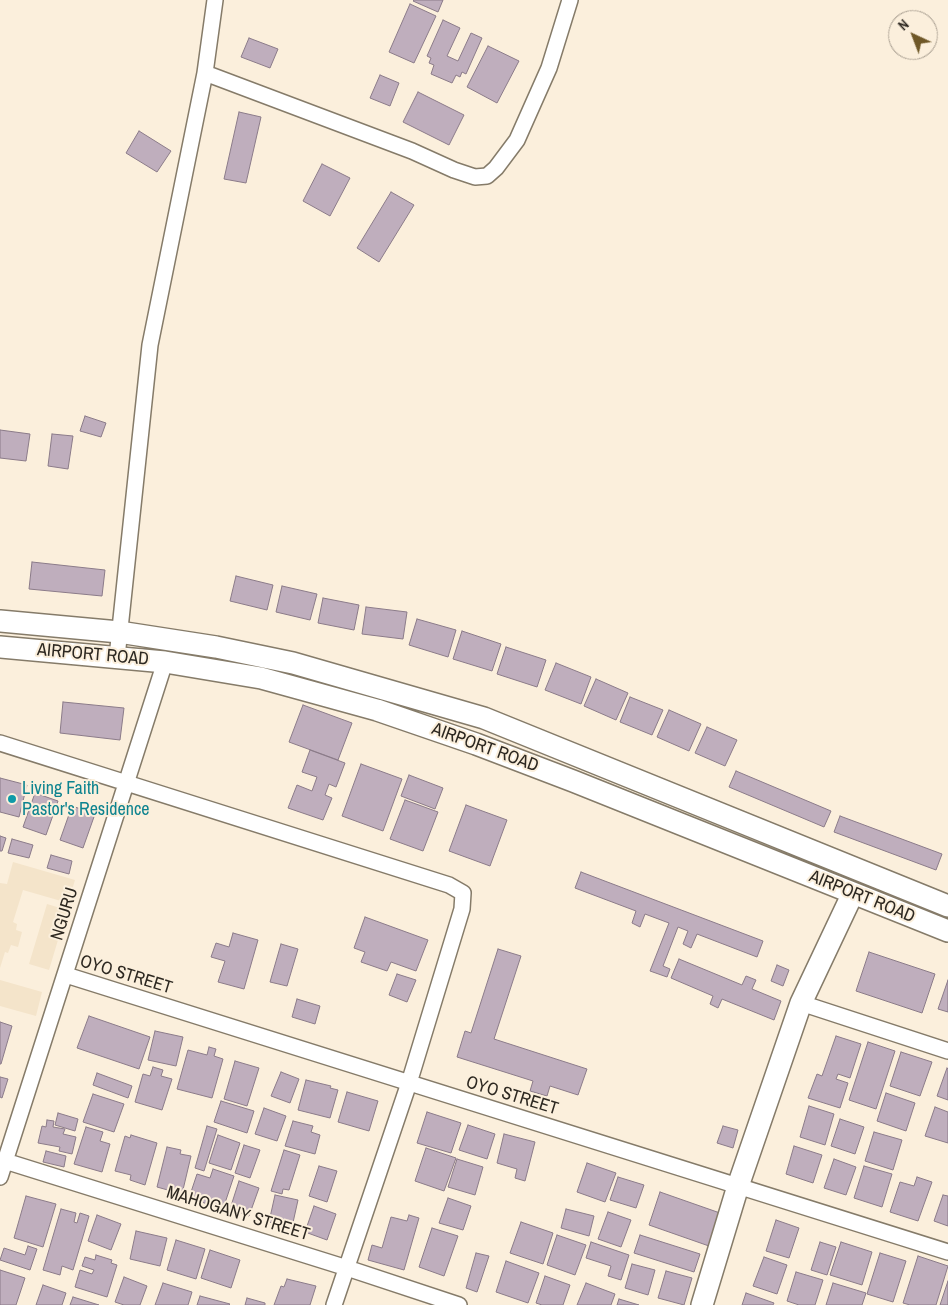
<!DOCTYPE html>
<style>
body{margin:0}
#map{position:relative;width:948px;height:1305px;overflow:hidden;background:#fbefdc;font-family:"Archivo Narrow",sans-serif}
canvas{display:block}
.north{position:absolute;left:888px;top:10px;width:50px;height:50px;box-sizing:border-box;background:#fbefdc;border:1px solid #a99f91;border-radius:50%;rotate:317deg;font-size:14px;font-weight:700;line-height:20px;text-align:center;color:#2d2821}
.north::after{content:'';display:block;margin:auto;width:18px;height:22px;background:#6f5828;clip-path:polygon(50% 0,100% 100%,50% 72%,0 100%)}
</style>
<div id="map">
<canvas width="948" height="1305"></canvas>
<div class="north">N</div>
</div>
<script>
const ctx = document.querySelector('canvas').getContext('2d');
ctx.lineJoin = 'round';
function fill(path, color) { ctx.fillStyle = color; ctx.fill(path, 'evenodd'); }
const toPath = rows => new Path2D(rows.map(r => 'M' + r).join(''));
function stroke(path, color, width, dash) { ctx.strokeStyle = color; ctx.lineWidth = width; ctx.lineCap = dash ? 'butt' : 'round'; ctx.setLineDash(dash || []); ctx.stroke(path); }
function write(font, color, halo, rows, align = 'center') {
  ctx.font = font + ' "Archivo Narrow",sans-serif'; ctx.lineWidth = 4; ctx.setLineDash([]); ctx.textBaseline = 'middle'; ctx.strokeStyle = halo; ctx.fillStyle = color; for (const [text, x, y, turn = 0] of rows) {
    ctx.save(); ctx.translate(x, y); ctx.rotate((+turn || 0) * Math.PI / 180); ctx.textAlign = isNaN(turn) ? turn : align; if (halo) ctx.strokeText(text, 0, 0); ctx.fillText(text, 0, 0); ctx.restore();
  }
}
fill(toPath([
 [13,862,75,880,68,903,23,890,13,922,17,924,16,930,22,932,18,947,11,945,8,953,5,952,0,968,0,883,7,884],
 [47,904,67,910,49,970,29,964],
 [0,980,42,992,36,1016,0,1006]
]), '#f4e4ca');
const building = toPath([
 [414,0,443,0,438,12,413,1,414,0],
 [410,4,436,16,414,63,389,52,410,4],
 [443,20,460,28,447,56,458,61,471,33,482,38,466,74,462,72,460,77,456,75,452,83,431,74,434,65,429,63,431,58,427,56,443,20],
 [249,38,278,49,270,68,241,57,249,38],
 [488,46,519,61,497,103,467,87,488,46],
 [380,75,399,83,390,106,370,98,380,75],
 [418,92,464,115,449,145,403,122,418,92],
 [239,112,261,117,246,183,224,179,239,112],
 [139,131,171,151,157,172,126,153,139,131],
 [322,164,350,178,330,216,303,201,322,164],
 [391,192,414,205,379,262,357,248,391,192],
 [85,416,106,423,101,437,80,431,85,416],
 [0,430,30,434,26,461,0,458,0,430],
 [52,434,73,436,68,469,48,466,52,434],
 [32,562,105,570,102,596,29,589,32,562],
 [236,576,273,585,267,610,230,601,236,576],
 [282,586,317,594,310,620,276,612,282,586],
 [323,598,359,605,354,630,318,623,323,598],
 [366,607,407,612,403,639,362,634,366,607],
 [417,619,456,630,448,657,409,645,417,619],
 [462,631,501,644,492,671,453,659,462,631],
 [506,647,546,660,537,687,497,674,506,647],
 [556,663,591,677,581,704,545,690,556,663],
 [596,679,628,693,616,720,584,706,596,679],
 [630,697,663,710,652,735,620,722,630,697],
 [63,702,124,708,120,740,60,733,63,702],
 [303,705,352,723,338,760,289,742,303,705],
 [669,710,701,724,689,751,657,737,669,710],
 [707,727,737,740,725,766,695,753,707,727],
 [310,750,345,763,336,787,329,784,325,795,332,798,323,820,288,808,297,785,312,791,317,777,302,772,310,750],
 [361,764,402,779,383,831,342,816,361,764],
 [736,771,831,811,824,827,729,787,736,771],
 [409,775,443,788,435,809,401,796,409,775],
 [0,778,27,785,19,817,0,812,0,778],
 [35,793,58,801,46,835,23,827,35,793],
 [405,800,438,812,423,851,390,839,405,800],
 [466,805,507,820,490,866,449,851,466,805],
 [72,806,95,814,83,848,60,840,72,806],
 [840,816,942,854,936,870,834,832,840,816],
 [0,836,6,838,2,851,0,851,0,836],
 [12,839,33,845,29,858,8,853,12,839],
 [51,855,72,861,69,874,47,868,51,855],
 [581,872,763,941,757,957,697,934,691,948,683,944,688,931,678,927,663,966,670,969,667,977,650,971,669,923,645,914,640,927,632,923,636,911,575,888,581,872],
 [365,917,428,940,416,971,391,962,387,971,361,962,365,952,354,948,365,917],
 [233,933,258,940,244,989,218,982,225,961,211,957,216,943,229,947,233,933],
 [281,944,298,949,287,986,270,982,281,944],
 [498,949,521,956,494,1039,587,1069,578,1095,550,1086,547,1096,530,1091,533,1081,457,1057,465,1031,471,1033,498,949],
 [869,952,935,974,922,1013,856,991,869,952],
 [679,959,742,985,746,976,756,980,752,989,781,1001,774,1020,722,999,718,1008,710,1004,713,996,671,978,679,959],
 [777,965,789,970,783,986,771,981,777,965],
 [397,974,416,980,407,1002,389,995,397,974],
 [948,980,948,1012,938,1009,948,980],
 [297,999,320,1006,315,1024,292,1017,297,999],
 [89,1016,150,1037,139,1069,77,1048,89,1016],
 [0,1022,12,1026,1,1064,0,1064,0,1022],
 [155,1031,183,1037,176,1066,148,1060,155,1031],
 [836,1036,861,1044,850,1078,838,1074,836,1079,848,1083,840,1108,808,1098,817,1074,822,1076,836,1036],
 [868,1042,895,1051,876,1109,849,1100,868,1042],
 [209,1047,216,1049,214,1056,223,1059,212,1098,177,1089,188,1050,207,1055,209,1047],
 [901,1052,932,1062,920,1096,890,1086,901,1052],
 [235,1061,259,1068,247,1106,224,1099,235,1061],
 [153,1067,163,1070,161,1076,172,1079,162,1110,135,1102,143,1074,150,1076,153,1067],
 [947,1068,948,1069,948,1100,937,1096,947,1068],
 [281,1072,299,1079,290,1103,271,1096,281,1072],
 [97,1073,132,1086,128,1098,93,1085,97,1073],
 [0,1077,8,1079,2,1098,0,1097,0,1077],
 [306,1080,331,1086,330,1088,338,1090,330,1118,298,1110,306,1080],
 [347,1092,378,1101,369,1131,338,1122,347,1092],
 [886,1093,915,1103,906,1131,877,1121,886,1093],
 [93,1094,124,1104,114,1132,83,1122,93,1094],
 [221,1101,254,1111,247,1133,214,1122,221,1101],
 [809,1106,834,1114,825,1145,800,1137,809,1106],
 [935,1107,948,1112,948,1143,925,1136,935,1107],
 [264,1108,286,1116,277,1141,255,1134,264,1108],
 [427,1112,461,1123,451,1153,417,1143,427,1112],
 [58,1113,78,1119,75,1131,55,1125,58,1113],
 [840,1119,864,1127,855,1154,831,1146,840,1119],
 [47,1120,54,1121,53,1127,65,1129,63,1134,76,1137,72,1154,59,1151,60,1147,38,1143,42,1126,46,1127,47,1120],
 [293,1121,313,1126,311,1132,320,1135,315,1154,285,1146,293,1121],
 [468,1125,495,1134,487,1159,459,1150,468,1125],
 [207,1126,217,1129,204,1171,195,1168,207,1126],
 [723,1126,738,1130,733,1148,717,1143,723,1126],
 [86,1127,103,1132,100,1141,110,1144,102,1172,74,1164,86,1127],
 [874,1132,902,1140,893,1170,865,1161,874,1132],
 [504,1134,535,1142,525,1181,515,1178,517,1169,497,1163,504,1134],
 [131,1135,157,1143,145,1185,130,1180,131,1175,115,1171,125,1136,130,1138,131,1135],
 [218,1135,240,1143,231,1170,209,1163,218,1135],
 [244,1145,260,1150,250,1178,235,1173,244,1145],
 [794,1146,822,1155,813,1183,786,1174,794,1146],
 [167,1147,181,1150,180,1154,191,1156,182,1194,157,1187,167,1147],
 [426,1148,456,1158,444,1191,415,1181,426,1148],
 [284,1150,300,1155,289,1190,283,1189,282,1194,271,1191,284,1150],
 [46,1151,66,1156,64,1167,43,1162,46,1151],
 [457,1159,483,1167,475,1195,448,1187,457,1159],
 [834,1159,856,1167,846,1195,824,1188,834,1159],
 [587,1163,616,1173,605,1202,577,1192,587,1163],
 [319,1166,337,1171,327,1202,309,1196,319,1166],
 [864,1166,892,1174,882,1207,854,1198,864,1166],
 [213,1169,234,1176,223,1209,189,1198,197,1174,210,1178,213,1169],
 [618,1177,644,1185,636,1208,610,1200,618,1177],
 [917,1177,932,1182,918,1221,890,1212,900,1182,914,1186,917,1177],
 [239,1181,259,1188,249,1216,230,1209,239,1181],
 [660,1192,720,1213,709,1246,649,1225,660,1192],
 [275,1195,298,1200,292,1227,269,1222,275,1195],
 [943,1195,948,1196,948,1226,934,1221,943,1195],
 [26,1196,56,1204,43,1247,14,1238,26,1196],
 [448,1198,471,1206,463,1230,439,1223,448,1198],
 [314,1206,336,1214,327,1240,305,1232,314,1206],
 [61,1209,76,1213,74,1222,77,1223,80,1213,89,1216,73,1270,62,1266,60,1275,43,1270,61,1209],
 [566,1209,594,1216,589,1236,561,1228,566,1209],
 [608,1212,631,1220,621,1247,598,1239,608,1212],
 [97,1215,121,1224,111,1250,88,1241,97,1215],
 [409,1215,419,1218,404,1270,368,1260,372,1245,382,1248,391,1217,407,1221,409,1215],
 [776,1220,799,1228,789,1258,766,1251,776,1220],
 [521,1222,553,1233,543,1264,510,1253,521,1222],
 [432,1228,458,1236,444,1276,419,1267,432,1228],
 [136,1231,167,1238,160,1266,130,1259,136,1231],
 [557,1235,586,1245,575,1275,547,1265,557,1235],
 [640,1235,700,1254,694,1272,634,1253,640,1235],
 [176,1240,205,1249,196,1279,167,1270,176,1240],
 [591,1242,629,1255,621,1280,608,1276,611,1266,586,1258,591,1242],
 [820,1242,836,1247,827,1275,811,1270,820,1242],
 [841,1242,872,1252,862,1285,830,1275,841,1242],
 [28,1246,37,1249,30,1270,0,1260,4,1248,25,1255,28,1246],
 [210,1250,240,1260,231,1288,201,1278,210,1250],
 [476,1253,489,1256,477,1292,466,1288,476,1253],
 [880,1253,906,1261,893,1302,867,1294,880,1253],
 [96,1255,112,1260,111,1263,117,1265,107,1297,75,1287,80,1270,92,1274,94,1270,82,1266,85,1257,95,1260,96,1255],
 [918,1256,948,1266,936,1305,910,1305,903,1303,918,1256],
 [764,1257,787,1265,777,1294,753,1286,764,1257],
 [506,1261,539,1273,528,1303,496,1292,506,1261],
 [632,1264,655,1270,648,1295,625,1288,632,1264],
 [0,1270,25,1278,16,1305,0,1305,0,1270],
 [666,1271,692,1278,684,1305,658,1298,666,1271],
 [796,1272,823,1280,815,1305,799,1305,787,1301,796,1272],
 [545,1276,570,1285,563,1305,542,1305,536,1303,545,1276],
 [124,1277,147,1286,140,1305,124,1305,115,1302,124,1277],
 [287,1279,316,1286,310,1305,274,1305,281,1286,284,1287,287,1279],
 [948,1281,948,1305,940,1305,948,1281],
 [163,1283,192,1292,188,1305,155,1305,163,1283],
 [586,1283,615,1294,611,1305,577,1305,586,1283],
 [833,1283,866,1293,862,1305,826,1305,833,1283],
 [43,1285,66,1293,62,1305,36,1305,43,1285],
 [746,1293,774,1303,773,1305,742,1305,746,1293],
 [200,1296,230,1304,229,1305,197,1305,200,1296],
 [73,1297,99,1305,70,1305,73,1297],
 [247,1298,265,1303,265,1305,245,1305,247,1298],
 [619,1299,639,1305,617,1305,619,1299]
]);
fill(building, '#bfaebd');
stroke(building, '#8b7b89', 1);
const street = toPath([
 [205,73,412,151,454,170,475,177,487,176,496,168,517,140,549,68,570,0],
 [117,657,150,345,205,73,215,0],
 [0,743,449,885,463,893,462,909,409,1083,334,1305],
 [66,975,948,1252],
 [801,1003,948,1051],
 [5,1161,347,1268,459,1305],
 [0,1177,165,662]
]);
const secondary = toPath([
 [0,621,119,632,216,647,293,663,484,718,948,906],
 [0,647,165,662,261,678,377,710,476,744,573,781,948,931],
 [702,1305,738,1186,801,1003,853,893]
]);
stroke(street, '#857b69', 18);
stroke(secondary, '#857b69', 24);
stroke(street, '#fff', 15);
stroke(secondary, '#fff', 21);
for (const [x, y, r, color] of [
 [12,799,5,"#0f9aa8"]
]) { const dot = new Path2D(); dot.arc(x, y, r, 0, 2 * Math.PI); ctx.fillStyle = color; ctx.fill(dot); stroke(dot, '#fbefdc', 2); }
write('18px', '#2d2821', '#fbefdc', [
 ["AIRPORT ROAD",93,655,5],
 ["AIRPORT ROAD",485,748,20],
 ["AIRPORT ROAD",862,897,22],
 ["NGURU",65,914,-73],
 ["OYO STREET",126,975,17],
 ["OYO STREET",512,1096,17],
 ["MAHOGANY STREET",238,1214,17]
]);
write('18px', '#0d838f', '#fbefdc', [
 ["Living Faith",22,789],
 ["Pastor's Residence",22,810]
], 'left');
</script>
